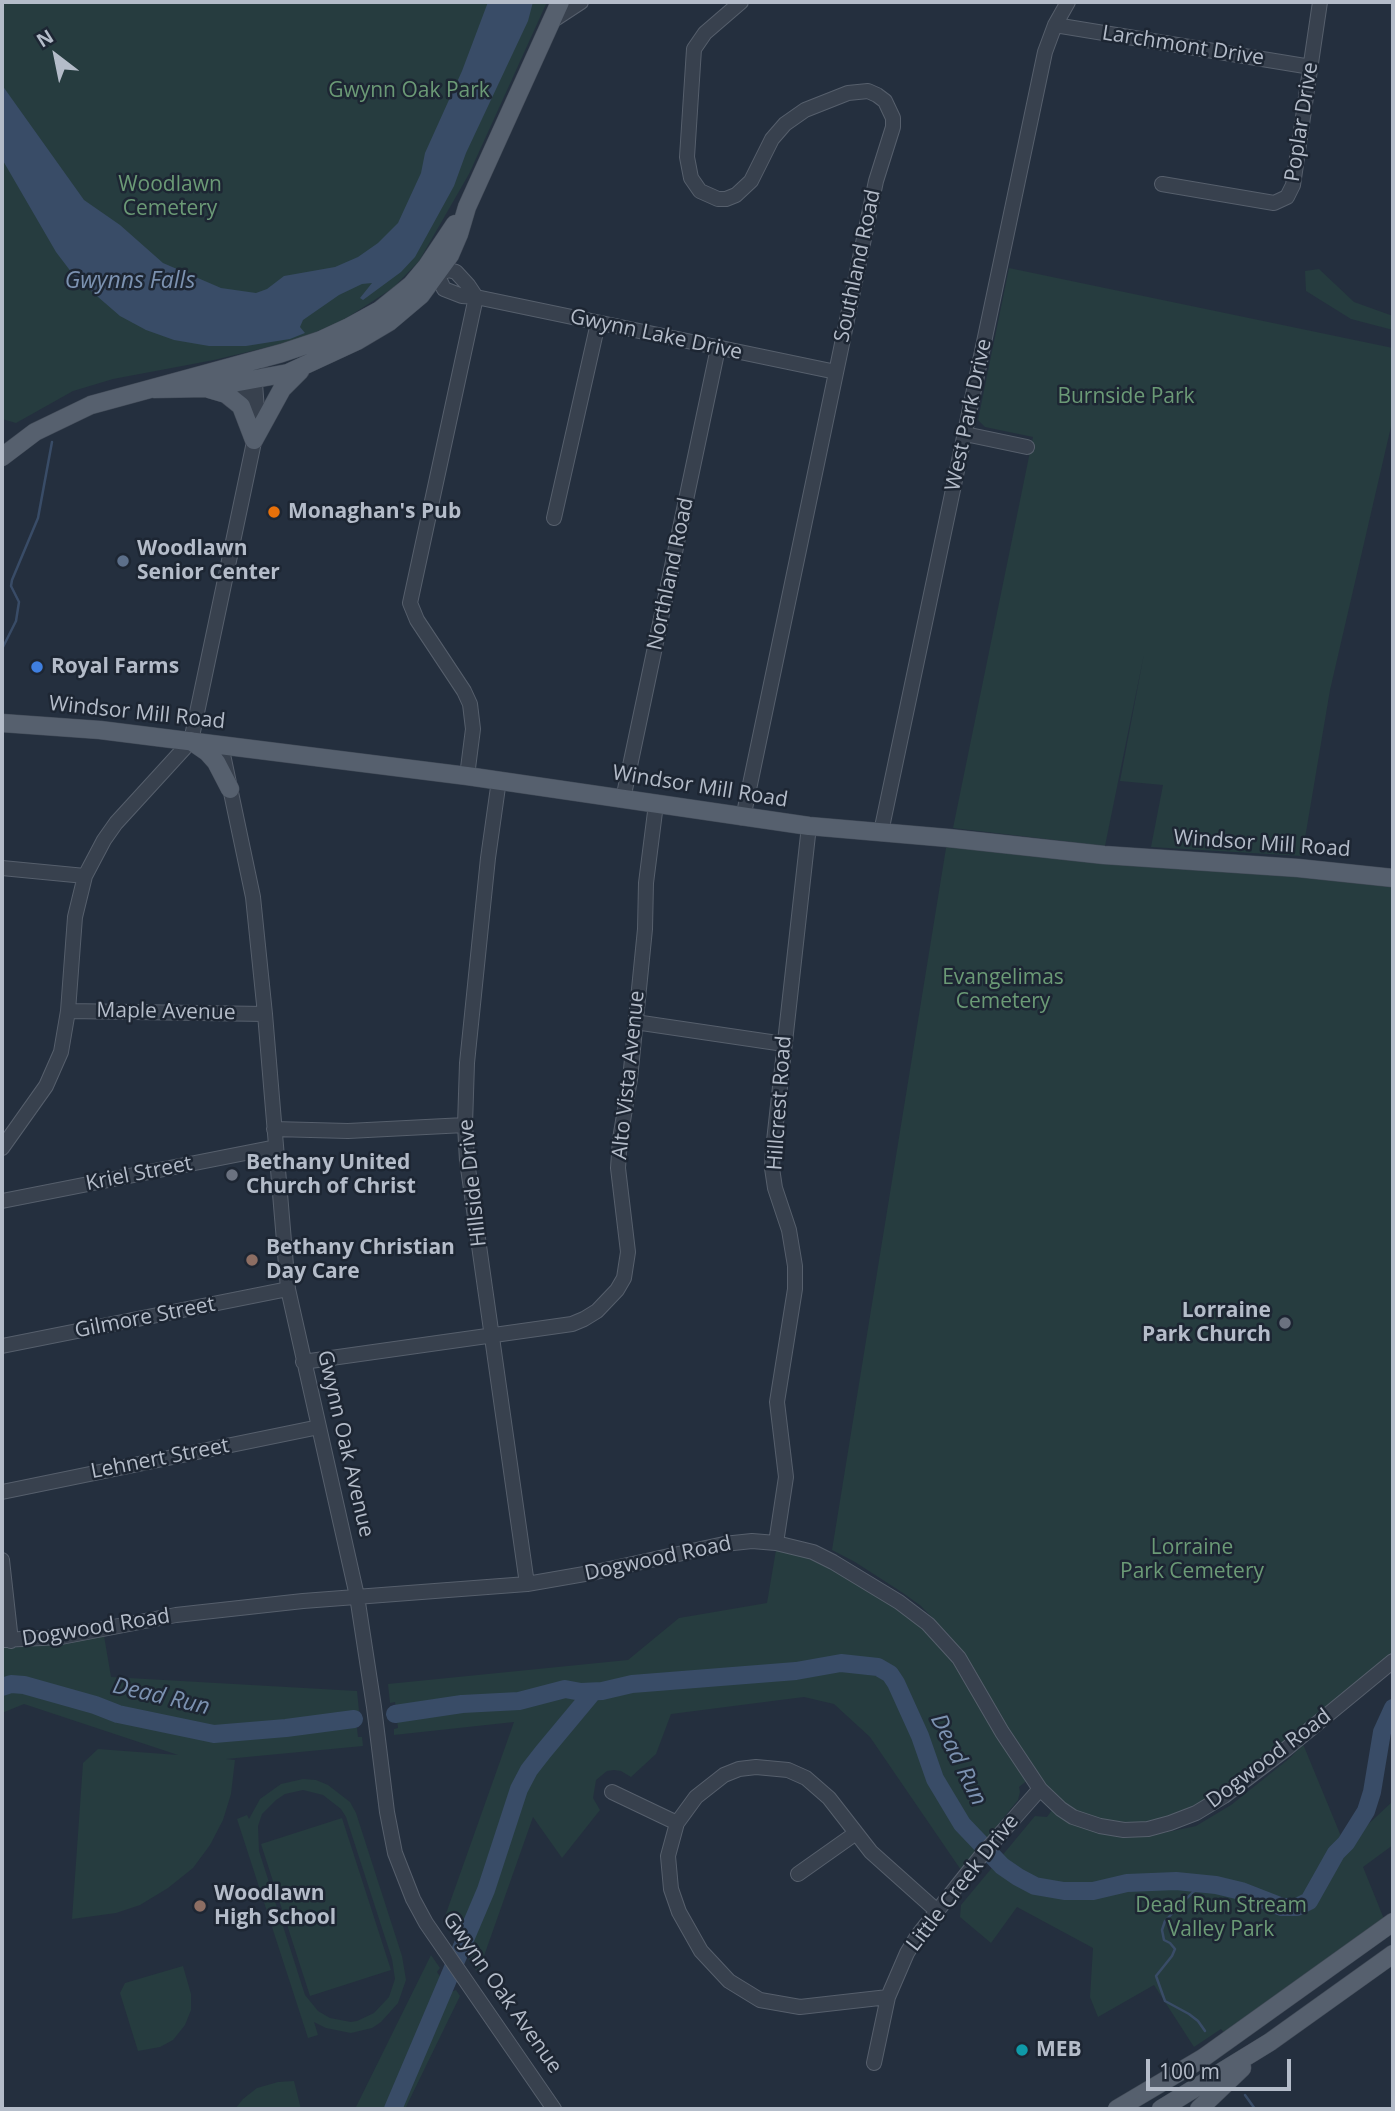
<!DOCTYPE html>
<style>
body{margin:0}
#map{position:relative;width:1395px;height:2111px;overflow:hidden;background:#242f3e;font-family:"Open Sans",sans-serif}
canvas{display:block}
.frame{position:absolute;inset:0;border:4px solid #b4bcc9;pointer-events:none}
.north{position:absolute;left:21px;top:21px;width:70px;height:70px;-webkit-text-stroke:5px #1d2633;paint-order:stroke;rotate:328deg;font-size:19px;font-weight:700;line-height:28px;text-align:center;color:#b4bcc9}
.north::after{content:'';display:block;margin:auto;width:24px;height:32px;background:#b4bcc9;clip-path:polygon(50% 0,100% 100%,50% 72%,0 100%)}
.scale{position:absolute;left:1146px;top:2059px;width:145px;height:32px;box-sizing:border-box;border:4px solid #b4bcc9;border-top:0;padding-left:9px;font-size:21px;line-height:24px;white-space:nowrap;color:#b4bcc9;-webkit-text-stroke:5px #1d2633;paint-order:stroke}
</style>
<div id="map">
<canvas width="1395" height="2111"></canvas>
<div class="frame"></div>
<div class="north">N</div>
<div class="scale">100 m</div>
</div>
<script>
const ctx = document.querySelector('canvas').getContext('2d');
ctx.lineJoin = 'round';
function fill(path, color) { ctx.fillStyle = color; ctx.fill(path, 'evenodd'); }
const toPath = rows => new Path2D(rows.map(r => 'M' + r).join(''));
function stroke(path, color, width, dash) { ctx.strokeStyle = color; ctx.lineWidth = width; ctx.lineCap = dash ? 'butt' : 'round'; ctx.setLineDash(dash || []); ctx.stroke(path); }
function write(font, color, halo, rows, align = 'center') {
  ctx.font = font + ' "Open Sans",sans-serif'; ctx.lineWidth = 5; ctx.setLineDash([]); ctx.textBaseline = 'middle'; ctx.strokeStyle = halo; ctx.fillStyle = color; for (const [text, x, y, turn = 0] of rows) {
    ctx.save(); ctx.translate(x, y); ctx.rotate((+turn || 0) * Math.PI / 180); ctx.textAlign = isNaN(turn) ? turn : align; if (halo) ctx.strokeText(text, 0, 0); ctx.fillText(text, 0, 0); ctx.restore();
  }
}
fill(toPath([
 [2,2,547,2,469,174,419,261,393,288,339,323,293,341,214,360,113,379,73,391,16,423,2,419],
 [1009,268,1393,348,1393,418,1330,690,1302,856,1151,847,1163,785,1120,781,1144,654,1105,846,953,828,1033,437,985,427,978,420],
 [1319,269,1354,302,1393,316,1393,330,1351,319,1306,291,1305,271],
 [947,842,1393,883,1393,1655,1248,1773,1195,1808,1150,1824,1124,1825,1086,1817,1053,1796,1005,1727,975,1671,950,1636,921,1606,903,1593,855,1562,832,1550],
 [777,1544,828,1559,936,1630,1029,1779,1019,1787,1020,1792,1018,1800,961,1870,870,1737,834,1704,804,1697,671,1714,656,1754,631,1777,621,1771,614,1770,607,1771,596,1780,593,1798,600,1810,562,1858,533,1817,478,1973,468,1959,472,1956,457,1935,453,1937,443,1922,514,1722,394,1735,394,1729,398,1728,395,1702,390,1703,388,1684,628,1660,679,1618,767,1603],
 [103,1630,111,1677,357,1691,359,1711,355,1712,358,1737,362,1737,363,1746,226,1759,235,1760,231,1794,223,1820,210,1845,193,1868,168,1888,140,1905,116,1913,72,1919,83,1763,98,1749,178,1755,24,1704,2,1713,2,1643],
 [1303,1744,1345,1846,1393,1801,1393,1845,1363,1867,1384,1919,1225,2034,1221,2029,1194,2047,1154,1985,1098,2017,1090,1997,1093,1948,1017,1907,991,1943,960,1917,961,1905,1035,1816,1047,1817,1055,1806,1114,1832,1158,1834,1196,1826,1231,1805,1290,1758],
 [303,1779,316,1780,328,1785,350,1802,356,1813,402,1956,406,1980,398,2003,381,2022,372,2028,351,2033,326,2028,314,2022,318,2035,308,2038,237,1819,247,1815,249,1819,260,1799,281,1784],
 [303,1790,323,1795,341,1809,346,1817,392,1959,395,1979,389,1997,374,2013,357,2021,351,2022,330,2018,318,2011,305,1995,259,1851,258,1826,262,1814,276,1800,285,1794],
 [342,1818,391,1970,310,1996,261,1844],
 [431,1955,440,1968,437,1972,451,1992,456,1990,460,1996,405,2109,355,2109],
 [183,1966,191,1994,191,2010,185,2025,173,2040,160,2047,138,2051,120,1993,125,1983],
 [294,2081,301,2109,235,2109,243,2099,257,2088,278,2082]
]), '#263c3f');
fill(toPath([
 [488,2,533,2,528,21,466,153,454,186,415,257,401,272,363,300,360,298,372,283,362,284,339,295,303,320,300,327,305,333,290,339,246,346,209,346,174,340,146,330,120,316,75,277,56,252,2,159,2,85,84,200,120,225,163,263,221,288,256,293,267,289,284,276,335,267,358,257,378,243,398,223,421,173,425,153,462,71]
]), '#394c67');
stroke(toPath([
 [2,649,16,621,19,602,11,586,12,580,38,518,52,442],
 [1205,2031,1198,2021,1189,2014,1165,2001,1156,1976,1172,1956,1175,1949,1170,1943,1164,1940,1162,1930,1165,1921,1193,1892,1207,1884],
 [1245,2095,1255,2109]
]), '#394c67', 2.5);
stroke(toPath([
 [2,1687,11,1684,24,1685,95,1705,118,1714,214,1734,286,1728,354,1719],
 [395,1714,462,1704,519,1701,565,1689,581,1692,602,1691,632,1684,796,1671,841,1663,878,1667,890,1674,896,1683,920,1736,935,1779,962,1824,1002,1866,1018,1877,1035,1886,1064,1891,1093,1891,1127,1883,1176,1881,1216,1885,1241,1891,1282,1907,1297,1907,1309,1901,1336,1853,1346,1843,1366,1811,1372,1792,1382,1732,1393,1708],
 [393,2109,486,1890,519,1789,529,1770,543,1752,593,1692]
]), '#394c67', 18);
const minor = toPath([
 [741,2,705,33,694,49,687,157,691,178,700,191,718,199,726,199,736,195,751,181,772,139,785,124,805,110,848,93,868,91,877,95,885,101,893,118,893,127,876,181,743,818],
 [552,21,581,2],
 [1055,25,1311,67],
 [1162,184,1274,203,1287,197,1293,185,1320,2],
 [431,269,437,274,444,289,462,296,476,297,836,372],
 [437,274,449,270,456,272,468,285,476,297],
 [242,373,250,418],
 [965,434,1027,447],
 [554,518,598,323],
 [221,745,253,897,265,1014,288,1289,357,1596,374,1707,387,1812,395,1853,413,1899,426,1923,554,2109],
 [467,776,473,729,470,704,464,691,417,620,410,603,476,297],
 [499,780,488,858,467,1063,465,1125,467,1161,527,1584],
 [623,799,718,348],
 [881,832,1045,52,1055,25,1068,2],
 [2,868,85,876],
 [68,1011,265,1014],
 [635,1022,784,1044],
 [274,1129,348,1131,465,1125],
 [2,1148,46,1086,61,1052,68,1011,75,917,85,876,104,840,116,823,191,741,258,423,254,370],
 [2,1201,276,1147],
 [2,1346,288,1289],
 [303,1362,572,1324,584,1319,597,1311,617,1290,624,1278,628,1252,618,1168,620,1139,630,1079,645,929,646,883,656,804],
 [2,1492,319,1427],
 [776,1543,786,1477,777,1402,795,1289,795,1266,789,1230,775,1188,772,1168,773,1150,809,826],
 [2,1560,11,1641],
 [2,1640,61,1637,176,1615,303,1601,527,1584,596,1572,724,1544,752,1541,776,1543,813,1552,833,1562,899,1602,928,1624,959,1658,1002,1732,1040,1789,1061,1809,1073,1817,1100,1826,1124,1830,1148,1829,1170,1823,1196,1813,1224,1796,1286,1749,1393,1661],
 [612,1792,677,1823],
 [798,1874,856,1833],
 [888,1997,800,2007,760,2000,729,1981,701,1951,679,1912,671,1889,668,1856,677,1823,696,1797,724,1775,739,1769,756,1767,788,1770,806,1778,829,1798,871,1852,937,1911],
 [874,2063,888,1997,907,1953,918,1935,981,1856,1040,1789]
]);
const major = toPath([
 [154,389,206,388,288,373,357,341,389,322,421,295,450,255,459,234,467,207,560,2],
 [209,389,226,394,241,406,254,440],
 [254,440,282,389,300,371],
 [2,457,35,432,91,405,282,353,321,340,349,327,380,310,411,285,427,266,455,224],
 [2,723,100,730,467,776,809,826,948,838,1104,855,1298,868,1393,878],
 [191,741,207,752,216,762,230,789],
 [1117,2109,1203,2058,1393,1922],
 [1161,2109,1270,2042,1393,1954],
 [1199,2109,1242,2068]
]);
stroke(minor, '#565f6c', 16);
stroke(major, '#414a57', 19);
stroke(minor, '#38414e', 14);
stroke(major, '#56606e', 18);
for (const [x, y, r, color] of [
 [274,512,7,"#e8710a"],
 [123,561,7,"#5c6f8a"],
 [37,667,7,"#3f7fe0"],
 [232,1175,7,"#6b7280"],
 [252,1260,7,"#8d6e63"],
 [1285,1323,7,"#6b7280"],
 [200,1906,7,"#8d6e63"],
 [1022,2050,7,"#0f9aa8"]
]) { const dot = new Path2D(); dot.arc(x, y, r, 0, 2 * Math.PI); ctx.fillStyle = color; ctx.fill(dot); stroke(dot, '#1d2633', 2.5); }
write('21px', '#b4bcc9', '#1d2633', [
 ["Larchmont Drive",1183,46,9],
 ["Poplar Drive",1302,122,-81],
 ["Southland Road",858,266,-78],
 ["Gwynn Lake Drive",656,335,12],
 ["West Park Drive",969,415,-78],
 ["Northland Road",671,574,-78],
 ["Windsor Mill Road",137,713,6],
 ["Windsor Mill Road",700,787,9],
 ["Windsor Mill Road",1262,844,4],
 ["Maple Avenue",166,1012,1],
 ["Alto Vista Avenue",629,1075,-84],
 ["Hillcrest Road",780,1103,-86],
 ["Kriel Street",139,1174,-11],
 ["Hillside Drive",473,1183,-96],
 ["Gilmore Street",145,1318,-11],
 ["Gwynn Oak Avenue",345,1444,77],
 ["Lehnert Street",160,1459,-11],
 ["Dogwood Road",658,1559,-12],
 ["Dogwood Road",96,1628,-9],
 ["Dogwood Road",1269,1759,-37],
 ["Little Creek Drive",963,1883,-52],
 ["Gwynn Oak Avenue",502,1993,55]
]);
write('21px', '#6b9a76', '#1d2633', [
 ["Gwynn Oak Park",409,91],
 ["Woodlawn",170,185],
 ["Cemetery",170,209],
 ["Burnside Park",1126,397],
 ["Evangelimas",1003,978],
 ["Cemetery",1003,1002],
 ["Lorraine",1192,1548],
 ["Park Cemetery",1192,1572],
 ["Dead Run Stream",1221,1906],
 ["Valley Park",1221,1930]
]);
write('bold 21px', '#b4bcc9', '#1d2633', [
 ["Monaghan's Pub",288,512],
 ["Woodlawn",137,549],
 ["Senior Center",137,573],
 ["Royal Farms",51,667],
 ["Bethany United",246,1163],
 ["Church of Christ",246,1187],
 ["Bethany Christian",266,1248],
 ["Day Care",266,1272],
 ["Lorraine",1271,1311,"right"],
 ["Park Church",1271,1335,"right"],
 ["Woodlawn",214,1894],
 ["High School",214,1918],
 ["MEB",1036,2050]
], 'left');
write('italic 23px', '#7c92b1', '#1d2633', [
 ["Gwynns Falls",130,281],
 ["Dead Run",161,1697,13],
 ["Dead Run",958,1760,64]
]);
</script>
